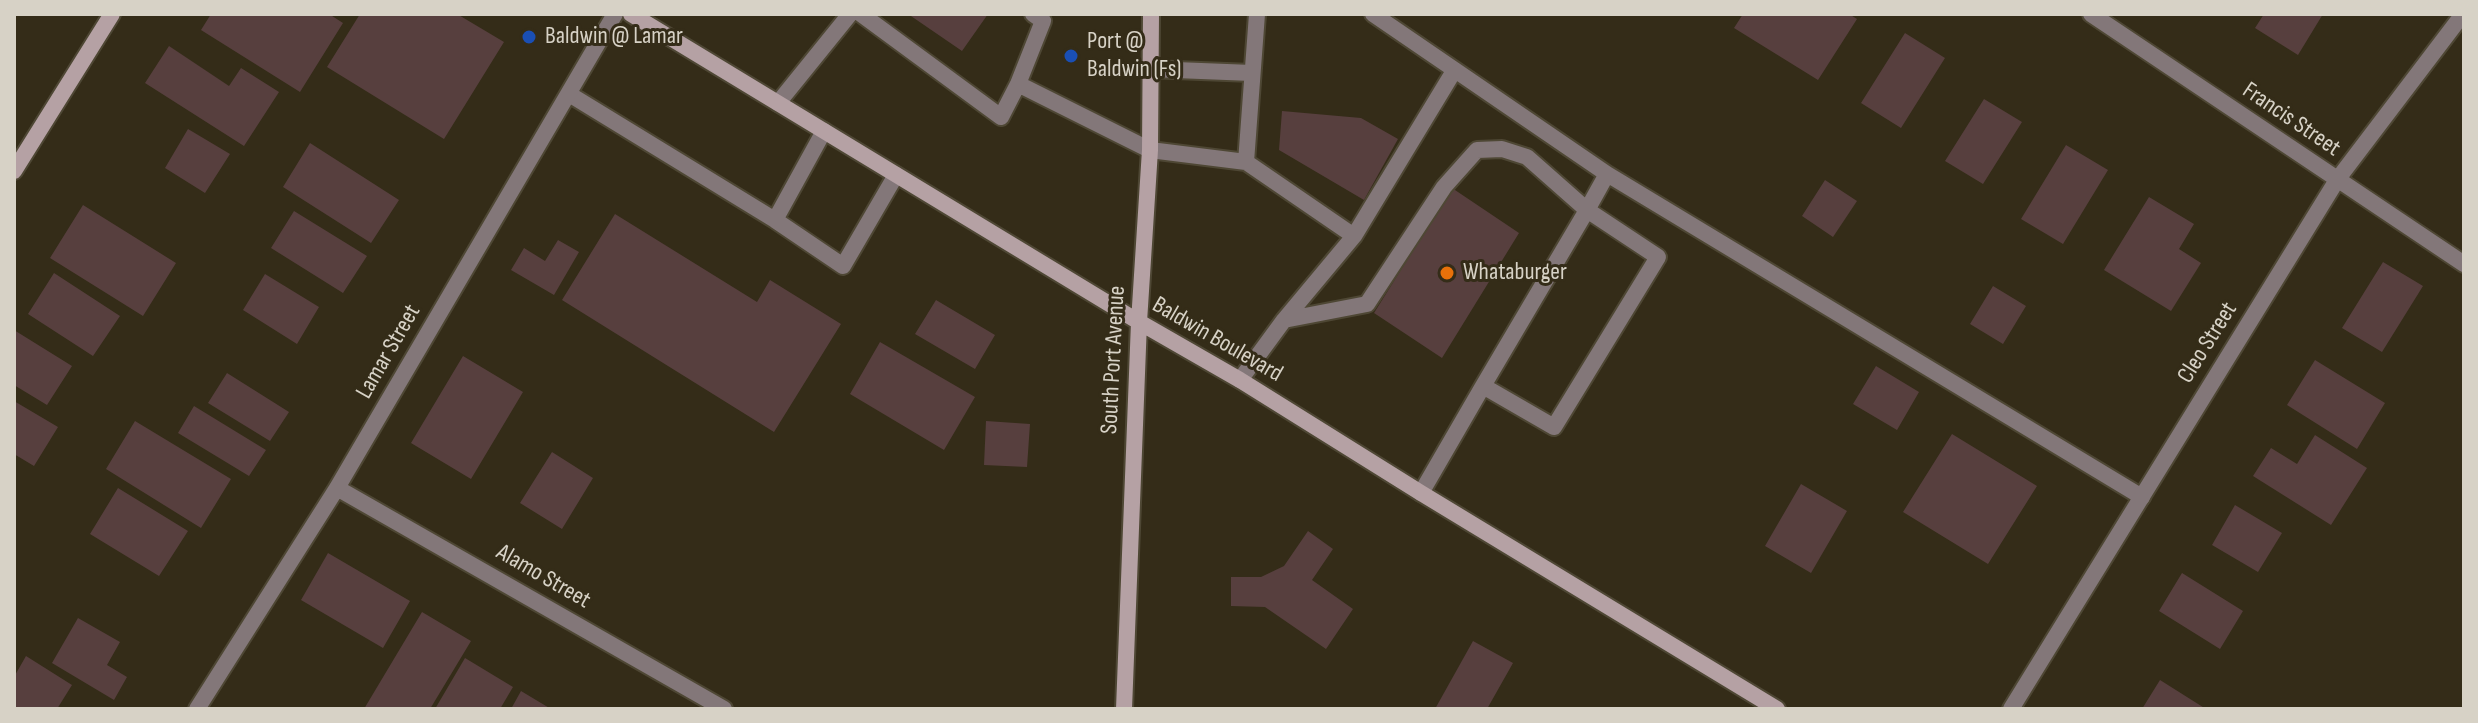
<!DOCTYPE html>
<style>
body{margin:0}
#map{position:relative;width:2478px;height:723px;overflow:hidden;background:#342c18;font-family:"Sofia Sans Condensed",sans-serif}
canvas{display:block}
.frame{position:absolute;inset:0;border:16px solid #d7d2c6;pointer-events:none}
</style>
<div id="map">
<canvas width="2478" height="723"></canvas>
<div class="frame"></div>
</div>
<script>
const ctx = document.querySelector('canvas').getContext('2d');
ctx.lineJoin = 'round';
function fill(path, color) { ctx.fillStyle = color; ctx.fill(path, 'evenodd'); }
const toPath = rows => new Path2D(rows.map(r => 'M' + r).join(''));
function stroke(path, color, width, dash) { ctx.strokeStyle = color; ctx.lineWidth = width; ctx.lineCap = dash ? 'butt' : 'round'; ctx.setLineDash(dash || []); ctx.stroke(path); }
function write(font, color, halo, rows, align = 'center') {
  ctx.font = font + ' "Sofia Sans Condensed",sans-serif'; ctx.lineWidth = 6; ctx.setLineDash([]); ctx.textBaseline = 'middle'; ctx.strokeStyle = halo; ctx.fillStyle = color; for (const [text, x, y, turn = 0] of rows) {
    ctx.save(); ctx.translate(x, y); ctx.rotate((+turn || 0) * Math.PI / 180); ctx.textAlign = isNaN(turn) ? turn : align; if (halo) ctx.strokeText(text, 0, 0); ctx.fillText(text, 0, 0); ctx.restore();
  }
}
fill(toPath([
 [211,14,329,14,343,23,300,92,201,30],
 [360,14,457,14,504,42,444,139,327,67],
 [908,14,988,14,962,51],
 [1743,14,1849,14,1857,19,1818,80,1734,28],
 [2264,14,2323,14,2298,55,2255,28],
 [1905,33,1945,58,1901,128,1861,103],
 [169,46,229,86,241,68,279,92,244,146,145,83],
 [1984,99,2022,122,1983,184,1945,161],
 [1282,111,1361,118,1398,139,1364,200,1279,150],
 [188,129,230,154,205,193,165,168],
 [310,143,399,200,371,243,283,187],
 [2066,145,2108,170,2063,244,2021,219],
 [1825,180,1857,201,1833,237,1802,216],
 [1452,188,1519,233,1442,358,1374,313],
 [2149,197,2194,224,2179,249,2201,263,2171,311,2104,270],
 [83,205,176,263,143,316,50,258],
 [294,211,367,256,343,293,271,248],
 [615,214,757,302,770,280,841,324,774,432,562,300],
 [558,240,579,252,554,295,511,270,524,248,545,261],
 [2383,262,2423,286,2382,352,2342,328],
 [54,273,120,316,93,356,28,314],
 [265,274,319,307,297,344,243,310],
 [1993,286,2026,306,2003,344,1970,324],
 [936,300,995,335,975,369,915,334],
 [14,330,72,366,47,405,14,385],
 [880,342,975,397,944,450,850,394],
 [463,356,523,392,471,479,411,443],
 [2315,360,2385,403,2357,449,2287,405],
 [1876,366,1919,392,1897,430,1853,404],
 [227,373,289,412,270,441,208,403],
 [14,401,58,427,34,466,14,454],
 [194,406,266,450,249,476,178,433],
 [135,421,231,479,201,528,106,469],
 [986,421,1030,424,1027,467,984,465],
 [1952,434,2037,486,1988,564,1903,512],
 [2315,435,2367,468,2331,525,2253,476,2271,448,2297,464],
 [552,452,593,478,562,529,520,503],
 [1801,484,1847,511,1811,573,1765,546],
 [118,488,188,531,159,576,90,534],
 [2235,505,2282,533,2258,572,2212,545],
 [1308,531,1333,549,1312,580,1353,609,1326,649,1265,607,1231,606,1231,577,1261,577,1284,566],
 [328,553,410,601,383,648,301,600],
 [2182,573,2243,611,2220,649,2159,611],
 [422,612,471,641,430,709,364,709],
 [78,618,120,642,107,665,127,677,114,700,52,663],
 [1473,641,1513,663,1487,709,1435,709],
 [26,656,72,685,57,709,14,709,14,677],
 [465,658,513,687,500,709,435,709],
 [2160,680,2206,709,2142,709],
 [521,691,551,709,511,709]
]), '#573f3e');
const service = toPath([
 [861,14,1001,117,1018,84,1043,21,1033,14],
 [1373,14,1607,174,2142,497],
 [1150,69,1252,73],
 [1018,84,1150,150,1246,162,1257,14],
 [569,94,775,220,824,131],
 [778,103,850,14],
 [1246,162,1354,236,1284,320],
 [775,220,843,266,896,175],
 [1354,236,1454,71],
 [1240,380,1284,320,1367,304,1444,187,1477,150,1502,149,1527,157,1587,210,1607,174],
 [1421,493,1483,386,1587,210,1658,257,1554,427,1483,386]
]);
const minor = toPath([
 [2091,14,2464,264],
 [337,488,724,709],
 [197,709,337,488,615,14],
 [2011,709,2337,180,2463,14]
]);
const secondary = toPath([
 [631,14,1139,322,1240,380,1421,493,1777,709],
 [14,171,112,14],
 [1124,709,1139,322,1150,150,1151,14]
]);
stroke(service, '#4e4734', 20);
stroke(minor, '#4e4734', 20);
stroke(secondary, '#4e4734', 20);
stroke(service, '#837779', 16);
stroke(minor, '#837779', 16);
stroke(secondary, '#b5a1a4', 16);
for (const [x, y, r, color] of [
 [529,37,8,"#1a4fb4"],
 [1071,56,8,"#1a4fb4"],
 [1447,273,8,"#e8710a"]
]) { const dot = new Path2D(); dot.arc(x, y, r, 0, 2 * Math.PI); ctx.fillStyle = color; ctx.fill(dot); stroke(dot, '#342c18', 3); }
write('24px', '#d7d2c6', '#342c18', [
 ["Baldwin @ Lamar",545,37],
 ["Port @",1087,42],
 ["Baldwin (Fs)",1087,70],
 ["Whataburger",1463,273]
], 'left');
write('24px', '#d7d2c6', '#342c18', [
 ["Francis Street",2291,120,34],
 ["Baldwin Boulevard",1217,340,30],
 ["Cleo Street",2208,343,-58],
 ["Lamar Street",389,352,-60],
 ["South Port Avenue",1114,360,-87],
 ["Alamo Street",543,577,30]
]);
</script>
